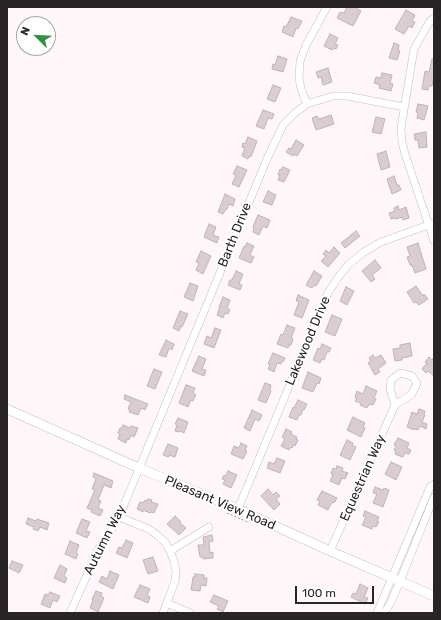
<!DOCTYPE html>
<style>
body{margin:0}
#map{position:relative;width:441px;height:620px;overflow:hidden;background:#fef6f8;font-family:Rubik,sans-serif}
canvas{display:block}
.frame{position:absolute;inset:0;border:8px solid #292426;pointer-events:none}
.north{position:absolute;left:16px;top:16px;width:40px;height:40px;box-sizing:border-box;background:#fff;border:1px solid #a9a7a8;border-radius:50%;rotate:294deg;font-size:11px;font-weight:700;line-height:16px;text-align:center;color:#292426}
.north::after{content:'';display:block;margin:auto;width:14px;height:18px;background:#309043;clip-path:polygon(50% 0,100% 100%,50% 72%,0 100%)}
.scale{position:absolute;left:295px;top:586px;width:79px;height:18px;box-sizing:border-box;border:2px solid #292426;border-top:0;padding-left:5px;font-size:12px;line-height:14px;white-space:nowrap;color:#292426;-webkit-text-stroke:3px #fff;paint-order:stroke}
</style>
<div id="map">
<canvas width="441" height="620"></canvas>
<div class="frame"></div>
<div class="north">N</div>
<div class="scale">100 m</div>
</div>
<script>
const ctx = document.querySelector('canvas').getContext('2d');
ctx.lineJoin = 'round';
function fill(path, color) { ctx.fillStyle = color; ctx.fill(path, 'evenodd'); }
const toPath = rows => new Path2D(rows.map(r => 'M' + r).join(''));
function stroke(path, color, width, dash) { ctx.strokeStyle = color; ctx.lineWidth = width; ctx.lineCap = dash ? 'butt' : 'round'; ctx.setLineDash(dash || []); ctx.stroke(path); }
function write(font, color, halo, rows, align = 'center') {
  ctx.font = font + ' Rubik,sans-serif'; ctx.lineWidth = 4; ctx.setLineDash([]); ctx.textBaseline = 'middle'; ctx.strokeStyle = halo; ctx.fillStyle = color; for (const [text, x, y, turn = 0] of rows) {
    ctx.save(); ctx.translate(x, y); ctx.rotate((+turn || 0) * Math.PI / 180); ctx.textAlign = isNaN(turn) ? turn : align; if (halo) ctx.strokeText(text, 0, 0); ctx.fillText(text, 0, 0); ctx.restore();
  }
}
const building = toPath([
 [347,7,354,7,361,11,353,26,337,18,340,12,344,13,347,7],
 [406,10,415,15,412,21,415,22,412,28,409,26,404,34,395,29,406,10],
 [291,17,302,21,298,29,296,28,293,37,282,32,284,26,286,27,291,17],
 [330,34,338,38,335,44,338,45,336,49,333,48,332,50,324,46,330,34],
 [394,43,399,45,398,51,400,51,397,60,389,58,394,43],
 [278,56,287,59,283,72,272,69,273,64,275,65,278,56],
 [432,59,434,59,434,77,432,86,429,86,428,90,422,89,425,71,429,72,432,59],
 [328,68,332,82,323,85,321,77,318,78,316,72,328,68],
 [382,73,392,75,390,83,393,84,391,91,379,88,380,85,374,83,376,77,381,78,382,73],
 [273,85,281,88,275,102,267,99,273,85],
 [418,104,428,106,424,120,417,118,418,113,416,112,418,104],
 [263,110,274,114,272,119,268,118,264,129,256,126,263,110],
 [331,115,334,124,316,130,312,118,317,116,319,119,331,115],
 [376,117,385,119,381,134,372,132,376,117],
 [426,132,427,147,419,148,418,140,415,140,414,134,426,132],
 [248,137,257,141,251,157,249,156,248,159,242,156,245,148,242,147,243,143,245,144,248,137],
 [296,140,304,145,297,156,294,154,293,156,286,152,289,148,291,149,296,140],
 [386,151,390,167,381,170,377,154,386,151],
 [237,166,247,170,239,187,232,184,236,175,233,174,237,166],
 [283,167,290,170,284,182,278,180,280,175,278,175,280,169,282,170,283,167],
 [394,176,397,185,399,185,401,190,392,194,387,179,394,176],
 [268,191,276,195,272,205,263,202,268,191],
 [225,194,235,199,233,206,229,204,227,209,226,209,223,214,218,212,225,194],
 [398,206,399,210,406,207,409,218,403,220,402,217,396,219,395,218,391,219,389,213,395,211,394,208,398,206],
 [258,215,270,220,267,228,263,226,259,235,253,232,254,228,253,227,258,215],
 [209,224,216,227,213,235,219,237,217,243,204,237,209,224],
 [356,231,360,236,345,248,341,243,356,231],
 [247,243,254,246,250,255,254,257,251,263,239,258,244,246,245,247,247,243],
 [418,243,426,269,415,273,412,265,410,265,407,257,410,256,407,247,418,243],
 [334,247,340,253,328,267,321,261,326,256,323,254,326,250,329,253,334,247],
 [201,251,211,256,203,274,196,270,199,263,196,262,201,251],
 [375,260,381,268,372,275,375,279,371,282,362,271,375,260],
 [236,271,243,274,239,284,242,285,240,290,228,285,230,280,232,280,236,271],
 [314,271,322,276,316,286,314,285,312,288,306,285,314,271],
 [190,283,198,286,193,301,184,297,190,283],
 [416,286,423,296,424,294,428,299,419,305,416,302,414,303,407,292,416,286],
 [346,287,354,291,347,305,340,301,346,287],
 [298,295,309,300,302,318,294,315,299,302,296,301,298,295],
 [223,297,230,300,227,308,230,310,228,314,225,313,223,318,217,315,220,307,219,307,223,297],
 [180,311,188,314,182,327,181,326,179,331,173,328,180,311],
 [332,315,342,319,335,336,325,332,332,315],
 [287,325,295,328,291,338,293,339,291,345,289,345,288,348,277,344,281,334,283,335,287,325],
 [215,328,221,330,214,348,204,344,207,336,211,338,215,328],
 [166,340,174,344,172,350,169,348,166,357,159,355,166,340],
 [410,343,412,356,402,358,402,360,395,361,393,349,400,348,400,345,410,343],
 [322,344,331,348,329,352,327,352,324,360,322,359,320,363,313,360,318,348,320,349,322,344],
 [273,353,285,358,283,362,282,361,281,364,277,363,274,372,268,369,270,365,268,364,273,353],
 [373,355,375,358,381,355,386,363,378,369,380,372,375,375,368,363,371,361,369,358,373,355],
 [199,356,206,359,202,369,206,370,204,376,192,371,199,356],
 [429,357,432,360,434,357,434,376,428,371,426,373,422,369,427,363,425,362,429,357],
 [154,369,162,372,155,389,147,386,154,369],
 [308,372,321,378,319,384,317,383,313,392,302,388,308,372],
 [265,383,271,385,270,390,271,391,266,403,258,400,265,383],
 [186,385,195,388,193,393,196,395,193,401,191,400,188,407,179,403,186,385],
 [366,386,377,391,374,398,376,399,373,405,369,404,367,408,360,405,361,403,355,401,357,398,355,397,357,391,363,394,366,386],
 [125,395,148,404,145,410,141,408,138,415,129,412,130,410,128,409,131,402,124,399,125,395],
 [298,400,307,404,304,410,303,409,301,415,299,415,297,420,289,417,293,407,294,408,298,400],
 [419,409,425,411,424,414,425,415,422,422,427,424,426,429,420,426,418,430,415,429,414,430,407,427,412,412,417,414,419,409],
 [252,410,262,415,259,421,255,419,250,431,244,428,252,410],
 [353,417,365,423,363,427,365,428,361,437,347,430,353,417],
 [178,418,188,422,184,433,180,431,179,432,175,431,177,425,175,424,178,418],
 [123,425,130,428,131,426,138,428,134,437,131,435,129,440,127,439,126,443,118,439,120,434,118,433,120,428,122,428,123,425],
 [286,429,292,432,291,434,297,437,296,439,298,440,295,446,293,445,292,448,291,447,289,450,281,446,285,439,282,437,286,429],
 [398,438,409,443,407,448,411,450,409,454,405,453,403,457,395,454,396,451,394,450,396,446,394,445,398,438],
 [347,440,353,443,352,445,356,447,350,460,340,455,347,440],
 [241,443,247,446,245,450,247,451,243,459,231,454,234,446,239,448,241,443],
 [168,444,178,448,175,457,169,455,169,457,163,455,168,444],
 [277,458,285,461,280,473,267,468,269,462,274,464,277,458],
 [391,462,402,467,396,480,385,474,391,462],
 [337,466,343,468,342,471,348,473,345,479,342,478,339,485,330,481,333,475,331,474,333,468,336,469,337,466],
 [228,471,237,475,231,488,223,484,225,480,222,479,224,475,226,476,228,471],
 [94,473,113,481,111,488,104,485,98,500,101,501,98,508,103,510,100,516,91,512,92,510,87,508,95,490,92,489,96,479,93,477,94,473],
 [375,487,383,490,384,488,389,490,383,507,373,503,377,494,373,493,375,487],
 [268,489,273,495,276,492,280,496,276,499,280,504,274,510,261,496,268,489],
 [322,491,337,498,334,503,332,502,328,510,318,505,320,501,317,500,322,491],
 [148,499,152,500,151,502,158,504,154,513,151,512,150,513,143,510,143,512,137,509,140,502,143,503,145,500,147,501,148,499],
 [365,511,379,517,377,521,379,522,376,527,373,526,372,529,362,525,366,517,363,516,365,511],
 [175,516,181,522,180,523,186,528,179,535,167,524,175,516],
 [28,518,36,521,37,519,49,523,47,530,40,527,38,531,33,529,34,527,26,524,28,518],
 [82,519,90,522,86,531,90,532,87,538,76,533,82,519],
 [212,535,213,541,209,542,210,553,213,552,213,558,203,559,203,557,200,557,198,545,204,545,203,537,212,535],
 [126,540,133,543,127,558,116,553,119,547,122,548,126,540],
 [70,541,79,545,76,553,78,554,76,559,65,554,70,541],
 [153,557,158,571,148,574,143,560,153,557],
 [12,561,23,565,19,573,9,568,12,561],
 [60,565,67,569,64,576,67,578,65,583,54,578,60,565],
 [110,571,119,575,113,589,99,582,102,576,107,579,110,571],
 [195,574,204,575,204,578,207,578,206,586,201,585,200,591,191,590,193,577,195,577,195,574],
 [360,584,368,588,364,597,368,598,365,604,351,597,353,593,356,594,360,584],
 [140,585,150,589,147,595,150,597,148,603,134,597,140,585],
 [96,591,102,593,101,596,104,598,98,612,90,608,93,600,92,599,96,591],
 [50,592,60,596,57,602,53,600,50,608,41,604,45,594,48,595,50,592],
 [214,595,228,601,223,612,217,609,219,606,210,602,214,595]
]);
fill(building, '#dacdd1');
stroke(building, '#c0b3b7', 1);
const minor = toPath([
 [434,18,430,21,414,49,401,128,402,142,405,154,434,241],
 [307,104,301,89,299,78,300,61,306,45,327,7],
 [238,509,328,293,337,279,349,264,364,252,381,242,434,223],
 [119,517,149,529,157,535,165,542,170,551,174,561,176,571,175,581,171,592,163,613],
 [170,551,209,527],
 [330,551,395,405,412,394,417,383,412,376,400,373,391,380,390,389,395,405],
 [167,603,190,613],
 [70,613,99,548,108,536,119,517,267,159,283,125,295,113,307,104,333,96,347,96,404,107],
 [377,613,430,487,434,484],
 [384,613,385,612,391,602,400,581,434,497]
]);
const major = toPath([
 [7,409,139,468,238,509,330,551,434,596]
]);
stroke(minor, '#c9bcc0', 8);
stroke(major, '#c9bcc0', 10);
stroke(toPath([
 [227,513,248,522]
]), '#938c8e', 1, [2, 2]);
stroke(minor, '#fff', 7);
stroke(major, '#fff', 9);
write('13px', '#292426', '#fff', [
 ["Barth Drive",235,235,-68],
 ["Lakewood Drive",308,341,-67],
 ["Equestrian Way",363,478,-66],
 ["Pleasant View Road",220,503,23],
 ["Autumn Way",105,540,-63]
]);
</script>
